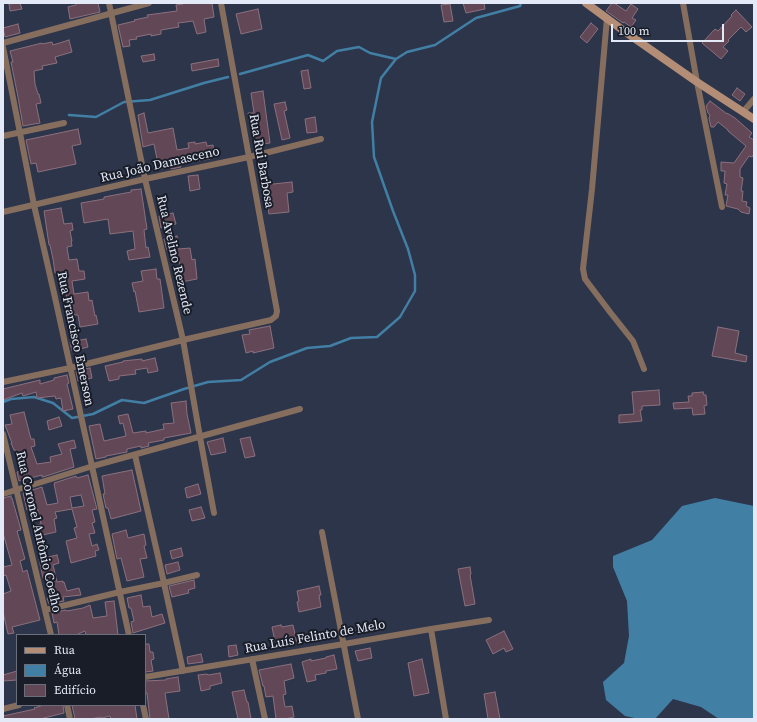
<!DOCTYPE html>
<meta charset="utf-8">
<style>
body{margin:0}
#map{position:relative;width:757px;height:722px;overflow:hidden;background:#2d354b;font-family:"Source Serif 4",serif}
canvas{display:block}
.frame{position:absolute;inset:0;border:4px solid #e4e9f8;pointer-events:none}
.legend{position:absolute;left:16px;top:634px;width:130px;height:72px;box-sizing:border-box;background:#191d27;border:1px solid #6a6f7b;margin:0;padding:5px 7px;list-style:none;font-size:12px;color:#e4e9f8}
.legend li{display:flex;align-items:center;gap:8px;height:20px}
.legend b{width:20px;border:1px solid #6a6f7b}
.scale{position:absolute;left:611px;top:24px;width:113px;height:18px;box-sizing:border-box;border:2px solid #e4e9f8;border-top:0;padding-left:5px;font-size:12px;line-height:14px;white-space:nowrap;color:#e4e9f8;-webkit-text-stroke:3px #191d27;paint-order:stroke}
</style>
<div id="map">
<canvas width="757" height="722"></canvas>
<div class="frame"></div>
<ul class="legend">
<li><b style="height:5px;background:#b38d75"></b>Rua</li>
<li><b style="height:11px;background:#427fa4"></b>Água</li>
<li><b style="height:11px;background:#624856"></b>Edifício</li>
</ul>
<div class="scale">100 m</div>
</div>
<script>
const ctx = document.querySelector('canvas').getContext('2d');
ctx.lineJoin = 'round';
function fill(path, color) { ctx.fillStyle = color; ctx.fill(path, 'evenodd'); }
const toPath = rows => new Path2D(rows.map(r => 'M' + r).join(''));
function stroke(path, color, width, dash) { ctx.strokeStyle = color; ctx.lineWidth = width; ctx.lineCap = dash ? 'butt' : 'round'; ctx.setLineDash(dash || []); ctx.stroke(path); }
function write(font, color, halo, rows, align = 'center') {
  ctx.font = font + ' "Source Serif 4",serif'; ctx.lineWidth = 4; ctx.setLineDash([]); ctx.textBaseline = 'middle'; ctx.strokeStyle = halo; ctx.fillStyle = color; for (const [text, x, y, turn = 0] of rows) {
    ctx.save(); ctx.translate(x, y); ctx.rotate((+turn || 0) * Math.PI / 180); ctx.textAlign = isNaN(turn) ? turn : align; if (halo) ctx.strokeText(text, 0, 0); ctx.fillText(text, 0, 0); ctx.restore();
  }
}
fill(toPath([
 [715,498,754,506,754,718,748,719,719,719,701,707,673,699,655,719,639,719,625,716,606,700,603,682,624,663,629,636,627,601,613,567,613,556,652,540,682,506]
]), '#427fa4');
stroke(toPath([
 [240,74,308,55,323,61,337,51,359,47,370,53,396,59,407,52,435,45,476,18,520,6,521,3],
 [69,115,96,117,124,102,150,100,204,83,228,77],
 [3,402,11,399,34,397,53,403,72,418,93,414,122,400,144,403,184,389,208,382,241,380,270,362,307,348,330,346,351,338,377,337,400,317,415,291,415,275,408,249,393,211,374,157,372,122,381,78,396,59]
]), '#427fa4', 2.5);
const building = toPath([
 [15,3,20,3,22,9,10,11,9,4,15,3],
 [76,3,98,3,100,12,70,19,68,7,76,5,76,3],
 [183,3,212,3,214,17,204,19,206,32,197,34,193,21,186,22,178,23,179,27,161,30,161,34,151,36,151,34,136,37,137,39,129,40,130,46,123,47,118,25,135,21,134,20,148,17,147,15,177,11,176,5,183,4,183,3],
 [463,3,484,3,485,9,466,13,463,3],
 [612,3,614,3,626,11,631,4,638,9,632,18,636,20,631,27,624,22,623,23,606,11,612,3],
 [450,4,453,21,444,22,441,5,450,4],
 [258,9,262,29,241,34,236,14,258,9],
 [736,10,752,27,746,32,741,27,728,40,729,41,723,47,728,51,721,59,702,43,715,29,718,31,732,16,731,15,736,10],
 [591,23,598,29,587,43,580,37,591,23],
 [18,24,20,33,5,37,3,28,18,24],
 [69,40,72,52,55,57,57,63,42,66,43,69,34,71,35,84,38,94,39,94,41,103,36,104,40,123,23,126,18,97,11,62,13,62,10,51,42,43,42,44,52,42,53,45,69,40],
 [154,54,155,60,143,62,141,56,154,54],
 [218,59,219,66,192,71,191,64,218,59],
 [308,70,311,88,304,89,301,71,308,70],
 [737,88,745,94,740,101,732,95,737,88],
 [263,91,270,143,255,145,252,125,250,125,248,113,254,113,251,93,263,91],
 [710,101,727,114,727,113,735,118,752,133,749,137,754,140,754,154,752,157,749,156,740,169,740,177,743,178,741,191,743,191,742,201,747,202,746,206,750,208,749,214,741,212,738,209,726,206,728,195,725,195,727,184,724,183,725,171,721,171,721,162,734,163,746,146,728,131,728,130,718,122,714,127,711,127,709,118,710,115,708,113,706,106,710,101],
 [285,102,287,110,284,111,290,138,282,140,274,104,285,102],
 [144,113,148,133,173,128,177,150,189,148,188,143,195,142,195,144,206,142,207,146,213,145,214,153,209,154,210,159,190,162,180,165,181,167,171,169,171,167,159,169,154,144,143,147,138,115,144,113],
 [315,117,317,132,307,133,305,119,315,117],
 [78,129,81,144,72,146,76,164,38,172,36,163,31,164,26,140,78,129],
 [198,175,200,189,190,191,188,176,198,175],
 [292,182,293,192,287,193,289,212,269,214,264,185,292,182],
 [141,189,147,229,144,230,146,248,148,247,150,257,129,260,127,251,135,249,133,231,110,234,108,219,84,223,81,203,104,199,104,197,131,192,131,190,141,189],
 [61,208,64,224,72,223,73,230,70,231,72,241,71,241,72,246,67,247,69,260,77,259,79,271,84,271,85,279,72,281,74,294,88,292,89,301,92,300,95,316,96,315,98,324,80,327,78,315,74,315,72,304,68,304,64,282,59,283,57,273,55,273,53,259,50,245,49,245,44,211,61,208],
 [173,213,176,224,161,228,159,216,173,213],
 [177,236,179,249,190,248,192,260,195,259,197,279,176,283,174,273,181,272,179,259,175,260,173,249,167,250,164,239,177,236],
 [156,269,157,279,160,279,164,308,139,312,135,291,134,292,132,283,143,281,141,271,156,269],
 [270,326,274,348,253,353,253,351,246,353,242,335,250,334,249,330,270,326],
 [718,327,739,331,735,353,747,356,746,362,712,356,718,327],
 [86,339,88,347,72,351,70,342,86,339],
 [155,358,158,371,148,373,147,368,135,370,136,374,119,376,119,379,109,381,105,366,123,362,123,361,142,359,142,361,155,358],
 [90,368,92,378,78,381,76,371,90,368],
 [67,375,69,383,67,384,73,409,63,411,61,398,56,399,55,396,37,398,36,392,23,396,22,393,3,400,3,389,40,380,40,384,54,380,54,378,67,375],
 [659,390,660,405,642,406,642,410,640,410,642,421,619,423,619,415,634,414,632,392,659,390],
 [703,392,704,395,706,395,707,405,704,406,705,414,693,415,692,408,674,409,673,403,689,402,688,396,692,396,692,393,703,392],
 [186,401,187,414,191,433,164,438,164,440,148,443,149,446,141,448,141,446,127,449,127,452,106,456,106,457,96,459,89,426,100,424,104,441,126,436,123,423,120,424,118,416,128,414,133,433,146,431,146,433,164,429,163,424,174,423,171,403,186,401],
 [24,412,31,439,34,439,35,446,31,447,37,464,51,462,50,457,62,454,58,444,74,440,76,448,70,449,74,467,43,477,42,477,42,475,19,481,17,472,20,471,15,450,14,450,11,443,12,443,5,425,12,424,10,415,24,412],
 [59,417,62,426,49,430,47,421,59,417],
 [250,437,255,456,245,458,240,439,250,437],
 [223,438,226,452,211,455,207,442,223,438],
 [132,470,141,511,111,519,108,508,106,508,103,494,105,494,102,476,132,470],
 [88,475,97,509,92,510,95,522,92,523,95,533,89,534,92,546,97,544,99,550,95,551,96,556,71,563,66,541,77,538,74,528,77,527,72,509,55,512,57,518,54,519,56,532,38,536,36,525,41,524,37,507,27,510,23,493,42,487,47,505,58,503,54,484,55,484,54,483,76,476,77,478,88,475],
 [81,495,84,506,72,508,70,497,81,495],
 [198,484,201,494,187,498,185,488,198,484],
 [11,496,11,498,12,498,21,530,17,531,25,559,20,561,23,572,27,570,40,620,12,627,14,633,8,634,3,612,3,594,11,591,6,575,3,576,3,567,12,565,3,533,3,498,11,496],
 [201,507,205,518,192,521,189,510,201,507],
 [126,530,128,538,144,534,146,545,144,546,147,558,140,559,144,577,127,581,121,558,117,559,112,534,126,530],
 [181,548,183,556,172,559,170,551,181,548],
 [57,555,59,563,53,565,57,582,63,581,63,583,64,582,67,591,79,588,81,595,63,597,64,601,49,604,47,598,50,597,45,577,43,578,39,559,57,555],
 [178,562,180,570,167,574,165,565,178,562],
 [470,567,471,574,470,575,475,604,465,606,458,569,470,567],
 [194,580,195,588,188,590,189,593,172,597,169,586,194,580],
 [319,586,321,595,319,595,321,607,299,612,297,602,299,601,297,591,319,586],
 [141,595,143,607,150,606,152,617,162,614,165,623,133,633,131,622,134,621,131,608,129,608,127,598,141,595],
 [114,601,118,635,86,635,85,631,76,635,59,635,57,622,54,623,52,613,66,610,67,611,83,608,90,605,93,618,107,616,105,602,114,601],
 [281,625,282,627,293,625,297,643,288,646,286,639,275,642,272,627,281,625],
 [504,631,513,649,506,652,504,648,493,654,486,640,504,631],
 [145,644,149,644,150,652,153,652,154,659,151,660,153,671,145,672,145,644],
 [236,645,238,655,229,657,228,646,236,645],
 [370,648,372,658,358,661,355,651,370,648],
 [201,654,203,662,188,664,187,657,201,654],
 [334,655,337,669,326,671,326,673,315,675,316,680,307,682,302,662,311,659,311,661,326,658,326,657,334,655],
 [422,659,429,693,414,696,408,663,422,659],
 [291,664,294,678,284,681,286,694,283,695,285,707,292,706,294,717,284,719,276,719,273,696,266,697,264,686,263,686,259,670,291,664],
 [17,671,17,680,3,681,3,675,17,671],
 [220,673,222,683,210,686,210,689,201,691,198,675,207,674,208,675,220,673],
 [178,677,180,691,165,693,169,719,150,719,147,693,145,693,145,681,166,680,166,679,178,677],
 [244,690,247,702,248,702,251,719,238,719,232,692,244,690],
 [495,692,500,719,488,719,484,694,495,692],
 [44,705,63,705,64,713,40,719,3,719,3,716,35,709,34,708,44,705],
 [72,705,135,705,137,719,111,719,110,716,102,718,101,717,90,719,75,719,72,705]
]);
fill(building, '#624856');
stroke(building, '#8b707e', 1);
stroke(toPath([
 [109,3,145,179,183,340,200,437,214,513],
 [683,3,697,82,722,207],
 [607,18,592,189,583,269,585,279,610,312,633,341,635,346,644,369],
 [3,43,149,3],
 [3,47,20,133,34,205,54,293,129,635],
 [743,112,754,99],
 [3,136,64,123],
 [3,212,145,179,249,157,321,139],
 [3,382,70,368,183,340,271,320,276,316,277,311,221,3],
 [3,434,51,635],
 [135,455,164,583,183,671],
 [3,494,93,466,300,409],
 [322,532,358,719],
 [45,610,120,592,164,583,197,575],
 [431,629,446,719],
 [252,659,265,719],
 [145,677,344,644,431,629,489,620],
 [67,705,70,719],
 [143,705,146,719],
 [3,709,19,705]
]), '#866e5f', 6);
stroke(toPath([
 [586,3,624,31,697,82,754,119]
]), '#b38d75', 8);
write('13px', '#e4e9f8', '#191d27', [
 ["Rua Rui Barbosa",261,161,80],
 ["Rua João Damasceno",160,165,-13],
 ["Rua Avelino Rezende",174,255,77],
 ["Rua Francisco Emerson",75,339,78],
 ["Rua Coronel Antônio Coelho",38,532,77],
 ["Rua Luís Felinto de Melo",315,637,-10]
]);
</script>
